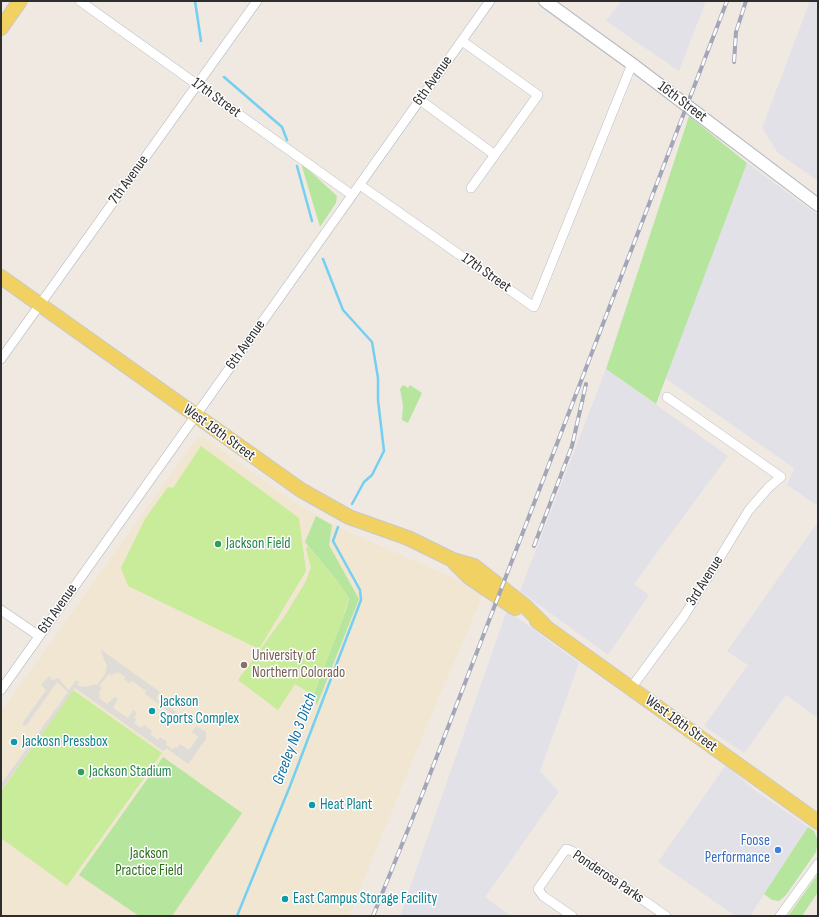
<!DOCTYPE html>
<style>
body{margin:0}
#map{position:relative;width:819px;height:917px;overflow:hidden;background:#efe9e1;font-family:"Sofia Sans Condensed",sans-serif}
canvas{display:block}
.frame{position:absolute;inset:0;border:2px solid #2e2e2e;pointer-events:none}
</style>
<div id="map">
<canvas width="819" height="917"></canvas>
<div class="frame"></div>
</div>
<script>
const ctx = document.querySelector('canvas').getContext('2d');
ctx.lineJoin = 'round';
function fill(path, color) { ctx.fillStyle = color; ctx.fill(path, 'evenodd'); }
const toPath = rows => new Path2D(rows.map(r => 'M' + r).join(''));
function stroke(path, color, width, dash) { ctx.strokeStyle = color; ctx.lineWidth = width; ctx.lineCap = dash ? 'butt' : 'round'; ctx.setLineDash(dash || []); ctx.stroke(path); }
function write(font, color, halo, rows, align = 'center') {
  ctx.font = font + ' "Sofia Sans Condensed",sans-serif'; ctx.lineWidth = 3; ctx.setLineDash([]); ctx.textBaseline = 'middle'; ctx.strokeStyle = halo; ctx.fillStyle = color; for (const [text, x, y, turn = 0] of rows) {
    ctx.save(); ctx.translate(x, y); ctx.rotate((+turn || 0) * Math.PI / 180); ctx.textAlign = isNaN(turn) ? turn : align; if (halo) ctx.strokeText(text, 0, 0); ctx.fillText(text, 0, 0); ctx.restore();
  }
}
fill(toPath([
 [621,1,706,1,679,71,606,21],
 [810,1,818,1,818,181,778,153,762,128],
 [747,163,818,215,818,506,787,485,794,468,665,378],
 [606,369,728,456,634,584,649,595,608,655,520,591],
 [818,522,818,718,786,695,744,753,704,726,748,665,727,651],
 [507,610,579,663,540,771,559,792,485,897,511,916,400,916],
 [726,765,753,789,808,827,750,916,735,916,658,862]
]), '#e3e1e8');
fill(toPath([
 [204,437,289,499,337,527,456,579,483,595,429,720,349,916,1,916,1,712,197,438]
]), '#f0e6d1');
fill(toPath([
 [689,116,747,163,656,404,606,369],
 [301,163,337,196,336,203,320,227],
 [403,385,408,388,410,385,422,393,408,423,402,420,403,405,400,389],
 [316,516,332,525,329,545,359,599,317,705,313,696,346,610,349,599,338,582,305,542],
 [163,757,242,813,172,916,139,916,79,875],
 [808,827,814,831,818,841,816,852,786,895,779,901,772,900,764,894],
 [818,874,818,892,802,916,788,916]
]), '#b6e59e');
fill(toPath([
 [201,446,299,518,306,571,259,649,128,586,121,568,145,519,168,487,173,488],
 [308,546,341,586,348,596,348,600,341,624,313,695,295,684,278,710,238,680,286,614,306,581,311,567,306,549],
 [73,690,162,753,67,886,1,838,1,791]
]), '#c9ec9a');
fill(toPath([
 [100,649,160,692,156,698,183,717,181,720,145,694,146,691,132,681,129,683,124,679,125,677,118,672,116,674,114,673,112,676,109,674,99,686,102,688,98,693,101,695,99,698,107,704,115,697,118,699,113,708,128,718,133,710,137,713,134,718,136,719,134,723,141,728,144,725,152,731,150,734,158,740,160,737,167,742,166,745,173,750,175,747,177,748,180,744,189,750,198,737,192,732,196,726,206,732,206,739,188,764,166,748,163,751,75,688,1,790,1,784,68,692,57,682,26,726,22,724,46,690,41,685,49,676,53,680,58,678,69,690,76,680,79,682,77,685,85,687,98,684,105,674,107,666]
]), '#dfdcd8');
stroke(toPath([
 [195,1,201,41],
 [224,77,282,127,287,140],
 [297,166,312,221],
 [323,259,343,310,372,342,378,378,378,400,384,451,372,475,364,482,352,504],
 [237,916,290,786,361,600,360,590,333,541,338,527]
]), '#75cff0', 2.5);
const street = toPath([
 [80,1,352,195],
 [462,41,538,95,471,188],
 [420,100,495,155],
 [360,185,534,307,632,64],
 [1,359,257,1],
 [1,610,39,636],
 [631,688,684,616,749,510,769,487,781,477,667,397],
 [1,690,490,1],
 [572,916,543,896,538,889,566,849,572,851,666,916],
 [780,916,818,864]
]);
const secondary = toPath([
 [545,1,632,64,818,205]
]);
const primary = toPath([
 [1,28,20,1],
 [1,277,301,490,349,517,408,538,453,560,474,566,525,606,544,625],
 [454,562,469,577,515,608],
 [537,621,818,822]
]);
stroke(street, '#b4b7c1', 10);
stroke(secondary, '#b4b7c1', 14);
stroke(primary, '#c9c9c9', 16);
stroke(street, '#fff', 9);
stroke(secondary, '#fff', 12);
stroke(primary, '#f2d163', 14);
const rail = toPath([
 [734,62,736,32,746,1],
 [534,546,572,446,586,384],
 [373,916,422,795,727,1]
]);
stroke(rail, '#a3a6b8', 4);
stroke(rail, '#fff', 2.5, [8]);
for (const [x, y, r, color] of [
 [218,544,4,"#2e9e5b"],
 [244,665,4,"#8d6e63"],
 [152,711,4,"#0f9aa8"],
 [14,742,4,"#0f9aa8"],
 [81,772,4,"#2e9e5b"],
 [312,805,4,"#0f9aa8"],
 [778,850,4,"#3f7fe0"],
 [285,899,4,"#0f9aa8"]
]) { const dot = new Path2D(); dot.arc(x, y, r, 0, 2 * Math.PI); ctx.fillStyle = color; ctx.fill(dot); stroke(dot, '#fff', 1.5); }
write('15px', '#2e2e2e', '#fff', [
 ["6th Avenue",433,81,-55],
 ["17th Street",216,98,36],
 ["16th Street",682,102,37],
 ["7th Avenue",129,180,-54],
 ["17th Street",486,273,35],
 ["6th Avenue",246,345,-55],
 ["West 18th Street",219,433,36],
 ["3rd Avenue",705,581,-58],
 ["6th Avenue",58,609,-55],
 ["West 18th Street",681,724,36],
 ["Ponderosa Parks",608,877,34]
]);
write('15px', '#27864d', '#fff', [
 ["Jackson Field",226,544],
 ["Jackson Stadium",89,772]
], 'left');
write('15px', '#785e54', '#fff', [
 ["University of",252,656],
 ["Northern Colorado",252,673]
], 'left');
write('15px', '#0d838f', '#fff', [
 ["Jackson",160,702],
 ["Sports Complex",160,719],
 ["Jackosn Pressbox",22,742],
 ["Heat Plant",320,805],
 ["East Campus Storage Facility",293,899]
], 'left');
write('15px', '#366cbe', '#fff', [
 ["Foose",770,841],
 ["Performance",770,858]
], 'right');
write('15px', '#2c6e1b', '#fff', [
 ["Jackson",149,854],
 ["Practice Field",149,871]
]);
write('italic 16px', '#0d6fa3', '#fff', [
 ["Greeley No 3 Ditch",295,739,-69]
]);
</script>
